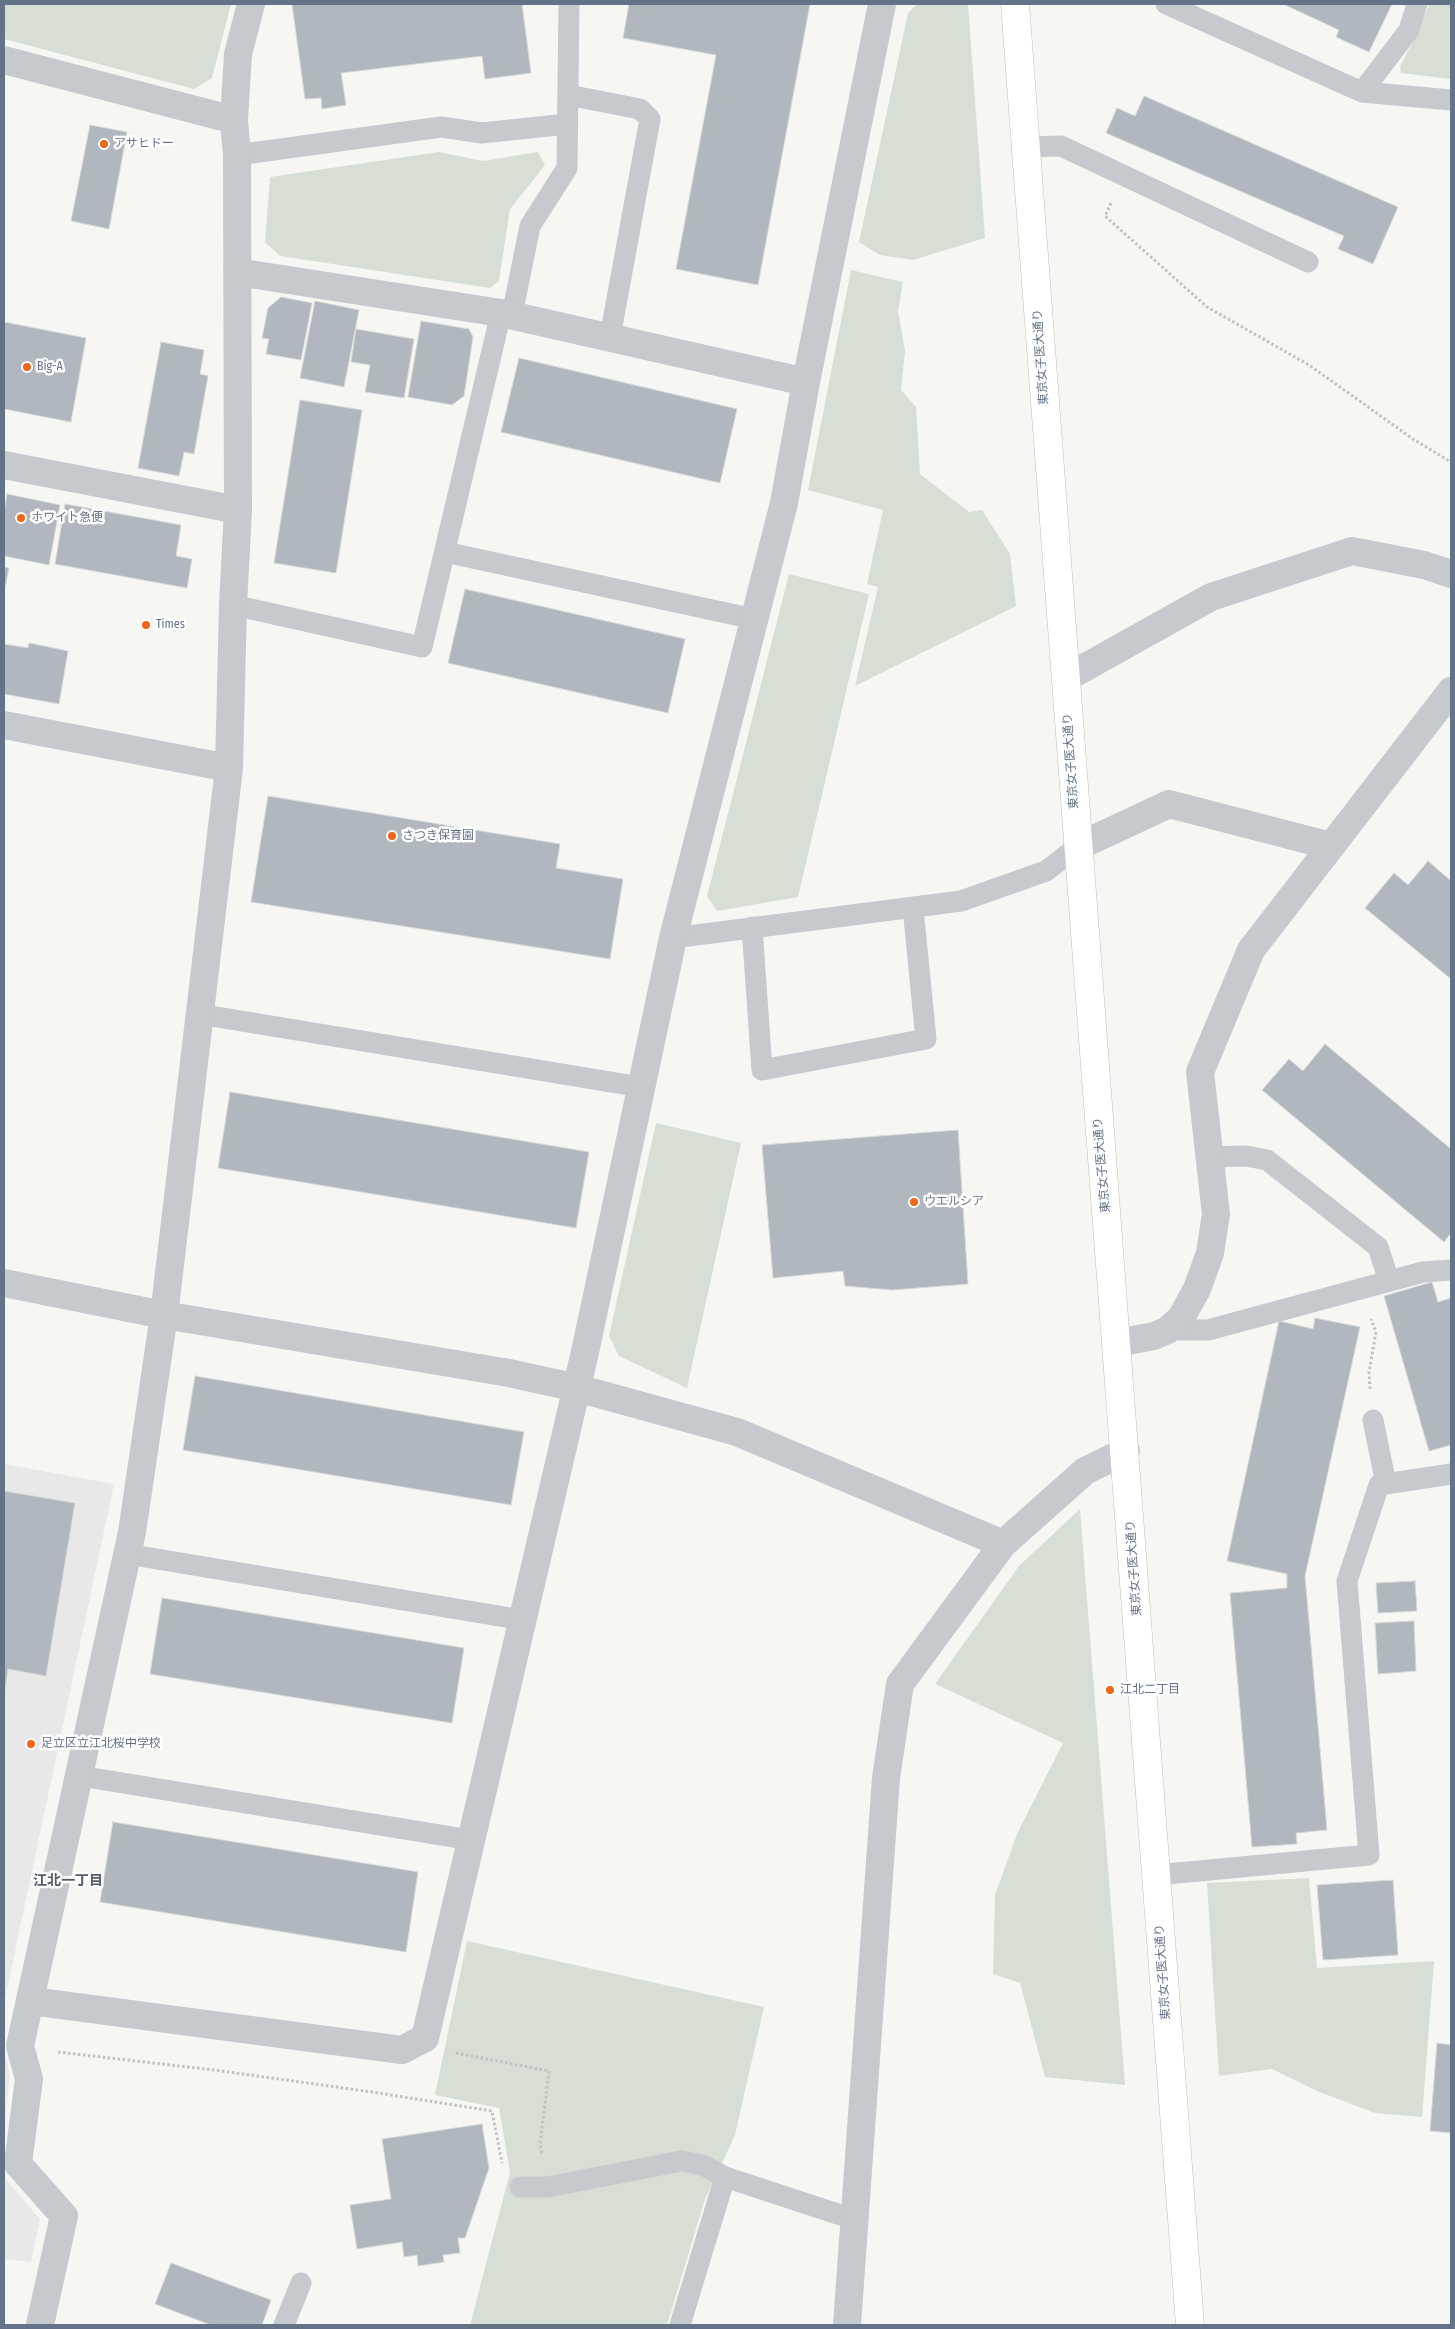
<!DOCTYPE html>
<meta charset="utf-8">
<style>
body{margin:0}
#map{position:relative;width:1455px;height:2329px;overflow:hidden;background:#f6f7f3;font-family:"Fira Sans Condensed",sans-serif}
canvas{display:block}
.frame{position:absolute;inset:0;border:5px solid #647387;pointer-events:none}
</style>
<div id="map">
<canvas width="1455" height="2329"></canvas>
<div class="frame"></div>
</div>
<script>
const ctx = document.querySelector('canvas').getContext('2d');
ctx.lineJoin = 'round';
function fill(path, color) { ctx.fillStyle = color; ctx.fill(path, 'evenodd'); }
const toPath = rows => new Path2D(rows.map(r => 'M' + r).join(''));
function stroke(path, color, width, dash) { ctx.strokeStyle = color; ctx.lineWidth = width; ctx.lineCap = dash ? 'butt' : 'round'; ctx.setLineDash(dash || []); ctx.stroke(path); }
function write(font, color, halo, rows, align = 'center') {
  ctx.font = font + ' "Fira Sans Condensed","Noto Sans JP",sans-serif'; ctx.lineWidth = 5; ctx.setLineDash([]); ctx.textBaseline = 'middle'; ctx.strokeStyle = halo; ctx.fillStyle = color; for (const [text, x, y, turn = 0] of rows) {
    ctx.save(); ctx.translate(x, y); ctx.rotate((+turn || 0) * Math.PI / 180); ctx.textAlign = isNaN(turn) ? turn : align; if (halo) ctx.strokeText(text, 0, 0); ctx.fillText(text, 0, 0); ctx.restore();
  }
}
fill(toPath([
 [4,1464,114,1484,4,2003],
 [4,2052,10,2075,4,2128],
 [4,2177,40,2219,31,2262,4,2259]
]), '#e7e8e7');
fill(toPath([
 [4,4,231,4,212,78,194,89,4,39],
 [917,4,968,4,985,238,913,260,880,255,859,242,908,13],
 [1429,4,1451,4,1451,79,1401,73,1400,66,1421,27],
 [439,152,483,161,538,152,545,165,510,209,499,281,490,288,280,256,265,242,270,177],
 [851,270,903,282,898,311,905,351,901,390,916,407,920,474,969,512,982,510,1010,554,1016,606,855,686,878,587,867,584,883,510,808,490],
 [789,574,869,594,798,897,717,911,707,896],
 [656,1123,741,1143,687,1388,619,1356,609,1336],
 [1080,1509,1125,2085,1045,2077,1020,1983,993,1974,995,1895,1017,1834,1063,1743,935,1684,1019,1566],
 [1309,1878,1317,1968,1434,1961,1422,2117,1375,2113,1317,2091,1272,2069,1219,2076,1207,1883],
 [467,1941,764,2007,735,2135,705,2199,667,2325,470,2325,510,2172,499,2108,435,2095]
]), '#d7dfd4');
const building = toPath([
 [292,4,522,4,531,73,485,79,482,56,341,73,346,105,322,109,321,98,305,99,292,4],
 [629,4,810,4,758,285,676,269,716,55,623,38,629,4],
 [1283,4,1392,4,1369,52,1336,37,1339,30,1283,4],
 [1144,96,1398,207,1373,264,1338,249,1344,236,1106,133,1117,108,1135,116,1144,96],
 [90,125,127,132,109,229,71,221,90,125],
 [281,297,312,303,301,360,266,354,269,339,262,338,268,308,281,297],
 [315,301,359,310,344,387,300,378,315,301],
 [421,321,469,329,473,337,464,396,452,405,408,397,421,321],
 [4,322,86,338,71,422,4,409,4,322],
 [356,329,414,339,404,398,365,392,370,365,351,362,356,329],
 [161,342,204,350,200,374,208,376,194,454,184,452,179,476,138,468,161,342],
 [519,358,737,409,720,483,501,432,519,358],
 [300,400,362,410,336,573,274,563,300,400],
 [7,494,60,505,49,565,4,556,4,512,7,494],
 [65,504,181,525,176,556,192,559,187,588,55,564,65,504],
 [4,567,9,568,4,593,4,567],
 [465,589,685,639,668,713,448,663,465,589],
 [29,643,68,651,59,704,4,694,4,644,28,648,29,643],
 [268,796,560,844,556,868,623,879,610,959,251,902,268,796],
 [1428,861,1451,881,1451,979,1365,908,1394,873,1408,885,1428,861],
 [1325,1044,1451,1149,1451,1233,1444,1242,1262,1090,1289,1059,1303,1071,1325,1044],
 [230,1092,589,1152,576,1228,218,1168,230,1092],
 [958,1130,968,1284,892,1290,845,1286,843,1271,773,1278,762,1145,958,1130],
 [1432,1282,1438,1302,1451,1298,1451,1445,1429,1451,1384,1296,1432,1282],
 [1315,1318,1360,1327,1305,1576,1327,1830,1296,1833,1297,1844,1252,1847,1230,1593,1287,1588,1287,1574,1227,1561,1279,1321,1313,1329,1315,1318],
 [195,1376,524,1432,511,1505,183,1450,195,1376],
 [4,1491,75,1503,46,1676,8,1669,4,1697,4,1491],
 [1415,1581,1417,1611,1378,1613,1376,1583,1415,1581],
 [162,1598,464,1648,452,1723,150,1674,162,1598],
 [1414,1621,1416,1671,1378,1674,1375,1623,1414,1621],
 [113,1822,418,1872,406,1952,100,1902,113,1822],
 [1393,1880,1398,1955,1323,1960,1317,1885,1393,1880],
 [1437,2043,1451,2045,1451,2133,1430,2131,1437,2043],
 [482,2124,489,2168,465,2238,458,2238,460,2253,443,2255,444,2262,418,2266,417,2255,404,2257,402,2242,357,2249,350,2205,391,2199,382,2139,482,2124],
 [171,2263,271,2300,262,2325,211,2325,155,2304,171,2263]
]);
fill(building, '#b1b7be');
stroke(building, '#d8d8d6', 1);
const secondary = toPath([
 [1015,4,1190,2325]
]);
stroke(secondary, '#bbbec4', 29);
stroke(toPath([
 [1111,203,1105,216,1207,307,1309,365,1413,439,1451,462],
 [1370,1389,1369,1372,1376,1332,1371,1319],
 [58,2052,214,2070,372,2092,492,2111,502,2163],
 [456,2053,549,2071,540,2145,542,2155]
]), '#c0c1c4', 3, [2.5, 2.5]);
stroke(toPath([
 [1166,4,1362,92,1451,100],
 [1362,92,1409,30,1417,4],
 [568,95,640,109,650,119,610,337],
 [1025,147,1061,146,1308,262],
 [237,155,441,127,482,133,567,124],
 [512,315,530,226,567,168,569,4],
 [445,552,754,619],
 [233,605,422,647,501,313],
 [752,927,762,1070,926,1039,913,908],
 [673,938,961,901,1046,871,1077,847],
 [199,1014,641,1087],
 [1209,1157,1246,1156,1267,1160,1378,1247,1389,1281],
 [1168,1330,1208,1330,1423,1272,1451,1270],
 [1373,1420,1386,1484],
 [127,1554,523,1620],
 [80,1776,471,1840],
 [1156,1875,1369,1855,1347,1581,1379,1485,1451,1474],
 [520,2187,548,2187,681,2161,703,2165,725,2177],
 [284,2325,301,2283],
 [680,2325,725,2177,856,2220]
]), '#c6c9cd', 21);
stroke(toPath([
 [4,60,234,120,237,155,238,510,233,605,229,768,164,1315,132,1532,20,2046,29,2079,18,2164,64,2216,40,2325],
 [234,120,238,54,251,4],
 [237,272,501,313,806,382],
 [4,465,238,510],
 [1066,678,1211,597,1352,551,1424,565,1451,574],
 [4,725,229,768],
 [1077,847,1169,804,1331,846],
 [4,1283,164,1315,509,1373,577,1388,737,1432,1003,1544,1085,1471,1126,1451],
 [1117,1343,1154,1336,1168,1330,1181,1318,1197,1289,1210,1253,1216,1214,1200,1072,1251,950,1451,691],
 [31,2001,402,2050,425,2038,585,1352,673,938,784,503,806,382,882,4],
 [847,2325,886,1778,900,1684,1003,1544]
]), '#c6c9cd', 28);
stroke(secondary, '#fff', 28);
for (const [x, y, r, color] of [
 [104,144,5,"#ef661b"],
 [27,367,5,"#ef661b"],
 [21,518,5,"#ef661b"],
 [146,625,5,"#ef661b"],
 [392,836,5,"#ef661b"],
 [914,1202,5,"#ef661b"],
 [1110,1690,5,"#ef661b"],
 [31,1744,5,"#ef661b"]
]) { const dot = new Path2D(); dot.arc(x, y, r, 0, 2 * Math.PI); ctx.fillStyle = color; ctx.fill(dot); stroke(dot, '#fff', 2); }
write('12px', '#647387', '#fff', [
 ["アサヒドー",114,144],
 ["Big-A",37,367],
 ["ホワイト急便",31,518],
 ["Times",156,625],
 ["さつき保育園",402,836],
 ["ウエルシア",924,1202],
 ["江北二丁目",1120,1690],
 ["足立区立江北桜中学校",41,1744]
], 'left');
write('12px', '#647387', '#fff', [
 ["東京女子医大通り",1041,357,-94],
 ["東京女子医大通り",1071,761,-94],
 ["東京女子医大通り",1102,1165,-95],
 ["東京女子医大通り",1134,1568,-94],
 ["東京女子医大通り",1163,1972,-94]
]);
write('bold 14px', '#525d6b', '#fff', [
 ["江北一丁目",68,1881]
]);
</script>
